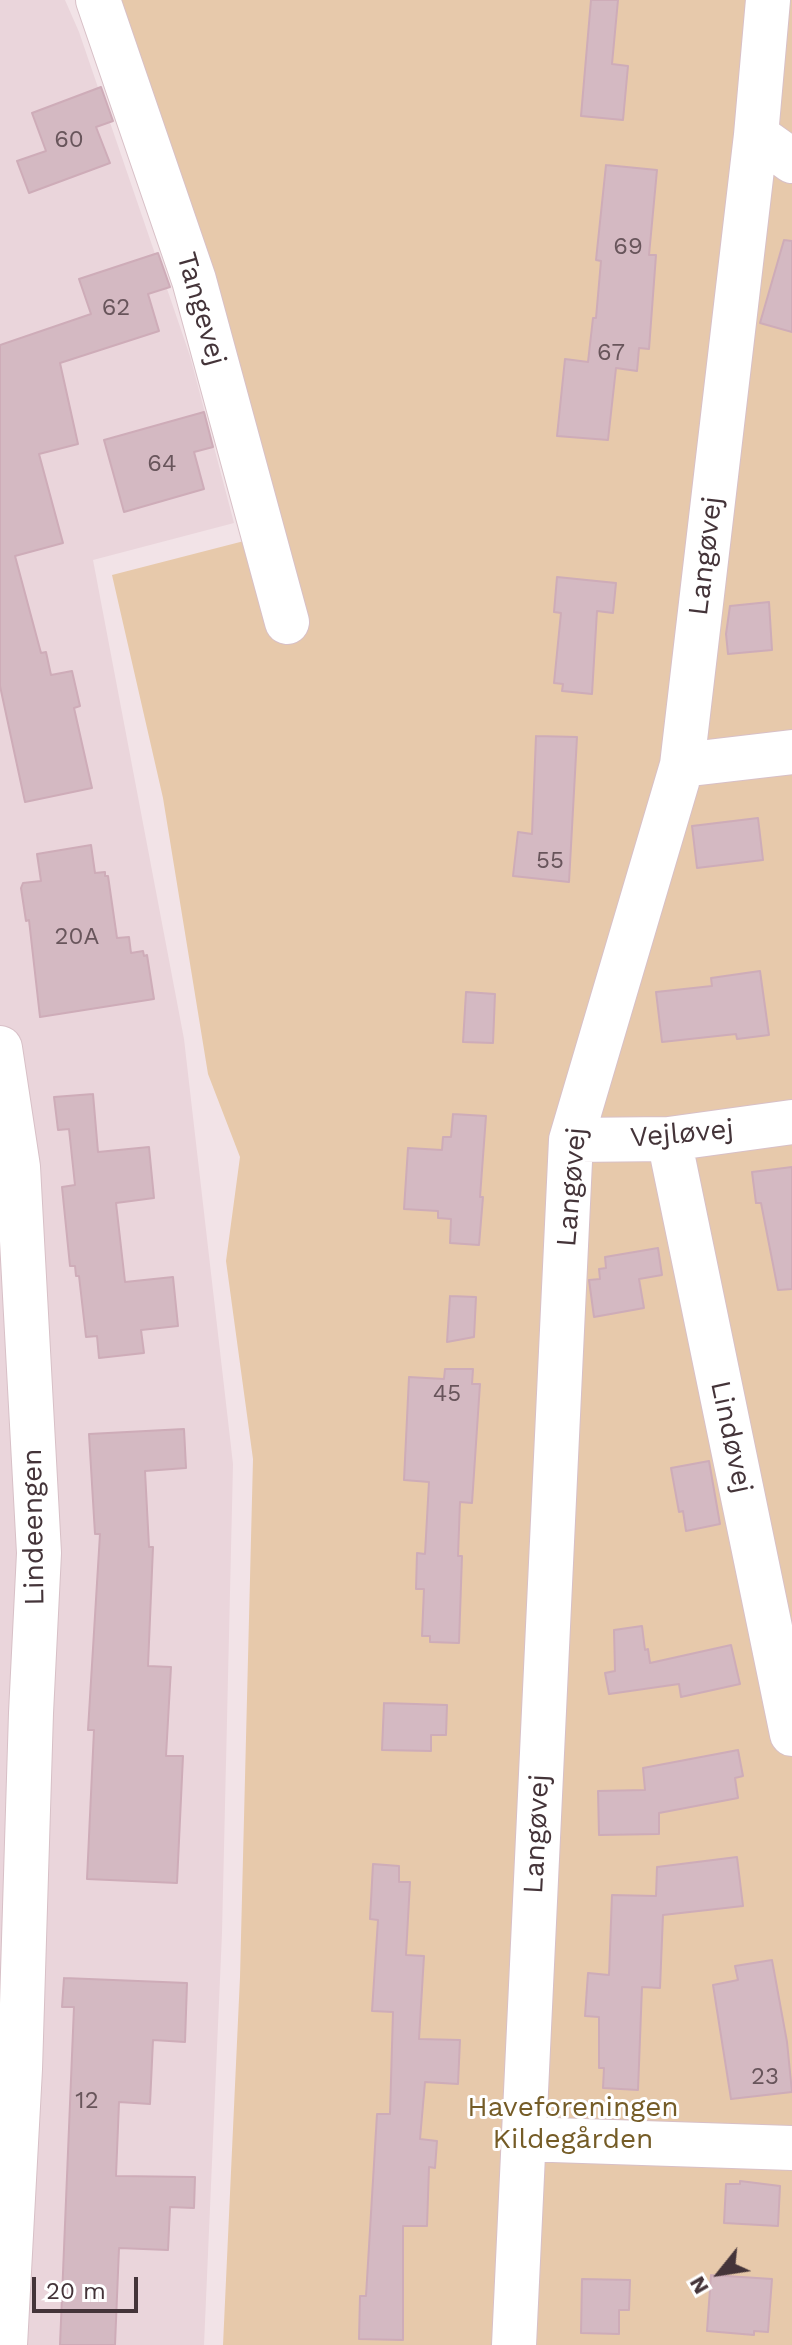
<!DOCTYPE html>
<meta charset="utf-8">
<style>
body{margin:0}
#map{position:relative;width:792px;height:2345px;overflow:hidden;background:#f2e3e7;font-family:"Work Sans",sans-serif}
canvas{display:block}
.north{position:absolute;left:680px;top:2233px;width:80px;height:80px;-webkit-text-stroke:6px #fff;paint-order:stroke;rotate:240deg;font-size:22px;font-weight:700;line-height:32px;text-align:center;color:#443439}
.north::after{content:'';display:block;margin:auto;width:28px;height:36px;background:#443439;clip-path:polygon(50% 0,100% 100%,50% 72%,0 100%)}
.scale{position:absolute;left:32px;top:2277px;width:106px;height:36px;box-sizing:border-box;border:4px solid #443439;border-top:0;padding-left:10px;font-size:24px;line-height:28px;white-space:nowrap;color:#443439;-webkit-text-stroke:6px #fff;paint-order:stroke}
</style>
<div id="map">
<canvas width="792" height="2345"></canvas>
<div class="north">N</div>
<div class="scale">20 m</div>
</div>
<script>
const ctx = document.querySelector('canvas').getContext('2d');
ctx.lineJoin = 'round';
function fill(path, color) { ctx.fillStyle = color; ctx.fill(path, 'evenodd'); }
const toPath = rows => new Path2D(rows.map(r => 'M' + r).join(''));
function stroke(path, color, width, dash) { ctx.strokeStyle = color; ctx.lineWidth = width; ctx.lineCap = dash ? 'butt' : 'round'; ctx.setLineDash(dash || []); ctx.stroke(path); }
function write(font, color, halo, rows, align = 'center') {
  ctx.font = font + ' "Work Sans",sans-serif'; ctx.lineWidth = 6; ctx.setLineDash([]); ctx.textBaseline = 'middle'; ctx.strokeStyle = halo; ctx.fillStyle = color; for (const [text, x, y, turn = 0] of rows) {
    ctx.save(); ctx.translate(x, y); ctx.rotate((+turn || 0) * Math.PI / 180); ctx.textAlign = isNaN(turn) ? turn : align; if (halo) ctx.strokeText(text, 0, 0); ctx.fillText(text, 0, 0); ctx.restore();
  }
}
fill(toPath([
 [0,0,65,0,79,32,190,356,234,523,93,560,184,1039,233,1464,222,1933,204,2345,0,2345]
]), '#ead5db');
fill(toPath([
 [111,0,792,0,792,2345,223,2345,240,1977,253,1459,226,1261,240,1157,208,1074,163,798,112,575,279,532]
]), '#e7c9ab');
const building = toPath([
 [591,0,618,0,612,64,628,66,623,120,581,116,591,0],
 [101,87,113,121,96,127,110,163,29,193,17,161,46,151,32,113,101,87],
 [606,165,657,170,649,255,656,255,649,349,639,348,637,371,616,368,608,440,557,436,565,359,588,362,593,318,596,318,601,261,596,260,606,165],
 [784,240,792,241,792,332,760,323,784,240],
 [158,253,170,287,148,294,159,331,60,363,78,444,39,454,63,543,15,556,41,653,46,652,51,675,72,671,80,706,74,708,92,788,25,802,0,686,0,345,91,314,79,279,158,253],
 [204,412,213,447,194,452,204,489,124,512,104,440,204,412],
 [557,577,616,583,613,613,597,611,592,694,562,691,563,684,554,683,561,613,554,612,557,577],
 [769,602,772,650,728,654,726,634,730,606,769,602],
 [536,736,577,737,569,882,513,876,518,832,532,834,536,736],
 [758,818,763,860,697,868,692,826,758,818],
 [91,845,95,873,105,872,105,876,108,876,117,938,129,937,131,953,143,951,144,956,147,955,154,999,40,1017,29,920,26,921,21,888,23,883,41,881,37,854,91,845],
 [760,971,769,1035,737,1039,736,1034,662,1042,656,992,712,986,711,978,760,971],
 [466,992,495,994,493,1043,463,1042,466,992],
 [93,1094,98,1152,149,1147,154,1198,116,1203,125,1282,173,1277,178,1326,141,1330,144,1353,99,1358,97,1336,86,1337,79,1276,76,1276,75,1266,70,1266,62,1187,75,1185,69,1129,58,1130,54,1097,93,1094],
 [453,1114,486,1116,480,1197,483,1197,479,1245,450,1243,451,1219,438,1218,438,1211,404,1209,408,1148,442,1150,443,1137,451,1137,453,1114],
 [792,1167,792,1289,778,1290,761,1203,756,1203,752,1172,792,1167],
 [658,1248,662,1275,639,1279,644,1308,594,1317,589,1280,600,1279,599,1269,606,1268,605,1257,658,1248],
 [450,1296,476,1297,474,1337,447,1342,450,1296],
 [445,1369,473,1369,472,1384,480,1384,472,1503,460,1502,458,1556,462,1556,459,1643,430,1642,430,1636,422,1636,424,1589,416,1589,417,1553,425,1554,429,1482,404,1480,409,1377,444,1379,445,1369],
 [184,1429,186,1468,145,1471,149,1547,153,1547,148,1666,171,1667,166,1756,183,1756,177,1883,87,1879,94,1730,88,1730,100,1534,95,1534,89,1434,184,1429],
 [709,1461,720,1524,686,1531,683,1511,679,1512,671,1468,709,1461],
 [642,1626,645,1650,648,1649,650,1663,731,1645,740,1684,681,1697,679,1684,609,1694,605,1673,615,1671,614,1630,642,1626],
 [384,1703,447,1705,446,1735,431,1735,431,1751,382,1750,384,1703],
 [738,1750,743,1776,735,1778,738,1798,659,1813,659,1834,599,1835,598,1791,645,1790,643,1768,738,1750],
 [737,1857,743,1906,663,1915,660,1988,642,1987,638,2090,603,2088,604,2068,599,2068,599,2017,585,2016,588,1973,609,1975,612,1895,656,1896,657,1867,737,1857],
 [373,1864,399,1866,399,1882,410,1882,406,1955,424,1956,419,2039,460,2040,458,2084,425,2082,420,2139,437,2141,435,2168,429,2167,427,2226,403,2226,403,2340,359,2339,360,2296,366,2296,377,2114,390,2114,393,2012,372,2011,378,1920,370,1919,373,1864],
 [772,1960,787,2042,792,2092,731,2099,713,1985,738,1980,735,1966,772,1960],
 [64,1978,187,1983,185,2042,153,2040,150,2104,119,2102,116,2176,195,2177,194,2208,170,2207,168,2250,119,2248,115,2345,60,2345,74,2007,62,2007,64,1978],
 [740,2181,780,2186,778,2226,724,2223,726,2184,740,2184,740,2181],
 [711,2275,772,2279,768,2332,754,2331,754,2335,707,2331,711,2275],
 [582,2279,630,2280,629,2310,619,2310,619,2334,581,2333,582,2279]
]);
fill(building, '#d4b9c2');
stroke(building, '#ceacb8', 2);
const minor = toPath([
 [98,0,194,280,287,622],
 [756,135,792,161],
 [682,765,792,752],
 [0,1048,18,1167,39,1553,31,1713,20,2069,5,2345],
 [669,1139,792,1734],
 [571,1140,669,1139,792,1122],
 [523,2139,792,2148],
 [514,2345,571,1140,682,765,756,135,768,0]
]);
stroke(minor, '#d8c0c7', 46);
stroke(minor, '#fff', 44);
write('24px', '#68555b', null, [
 ["60",69,140],
 ["69",628,247],
 ["62",116,308],
 ["67",611,353],
 ["64",162,464],
 ["55",550,861],
 ["20A",77,937],
 ["45",447,1394],
 ["23",765,2077],
 ["12",87,2101]
]);
write('28px', '#443439', '#fff', [
 ["Tangevej",201,309,74],
 ["Langøvej",706,556,-83],
 ["Vejløvej",682,1134,-5],
 ["Langøvej",572,1187,-85],
 ["Lindøvej",731,1437,78],
 ["Lindeengen",34,1527,-91],
 ["Langøvej",537,1834,-87]
]);
write('28px', '#755c27', '#fff', [
 ["Haveforeningen",573,2108],
 ["Kildegården",573,2140]
]);
</script>
